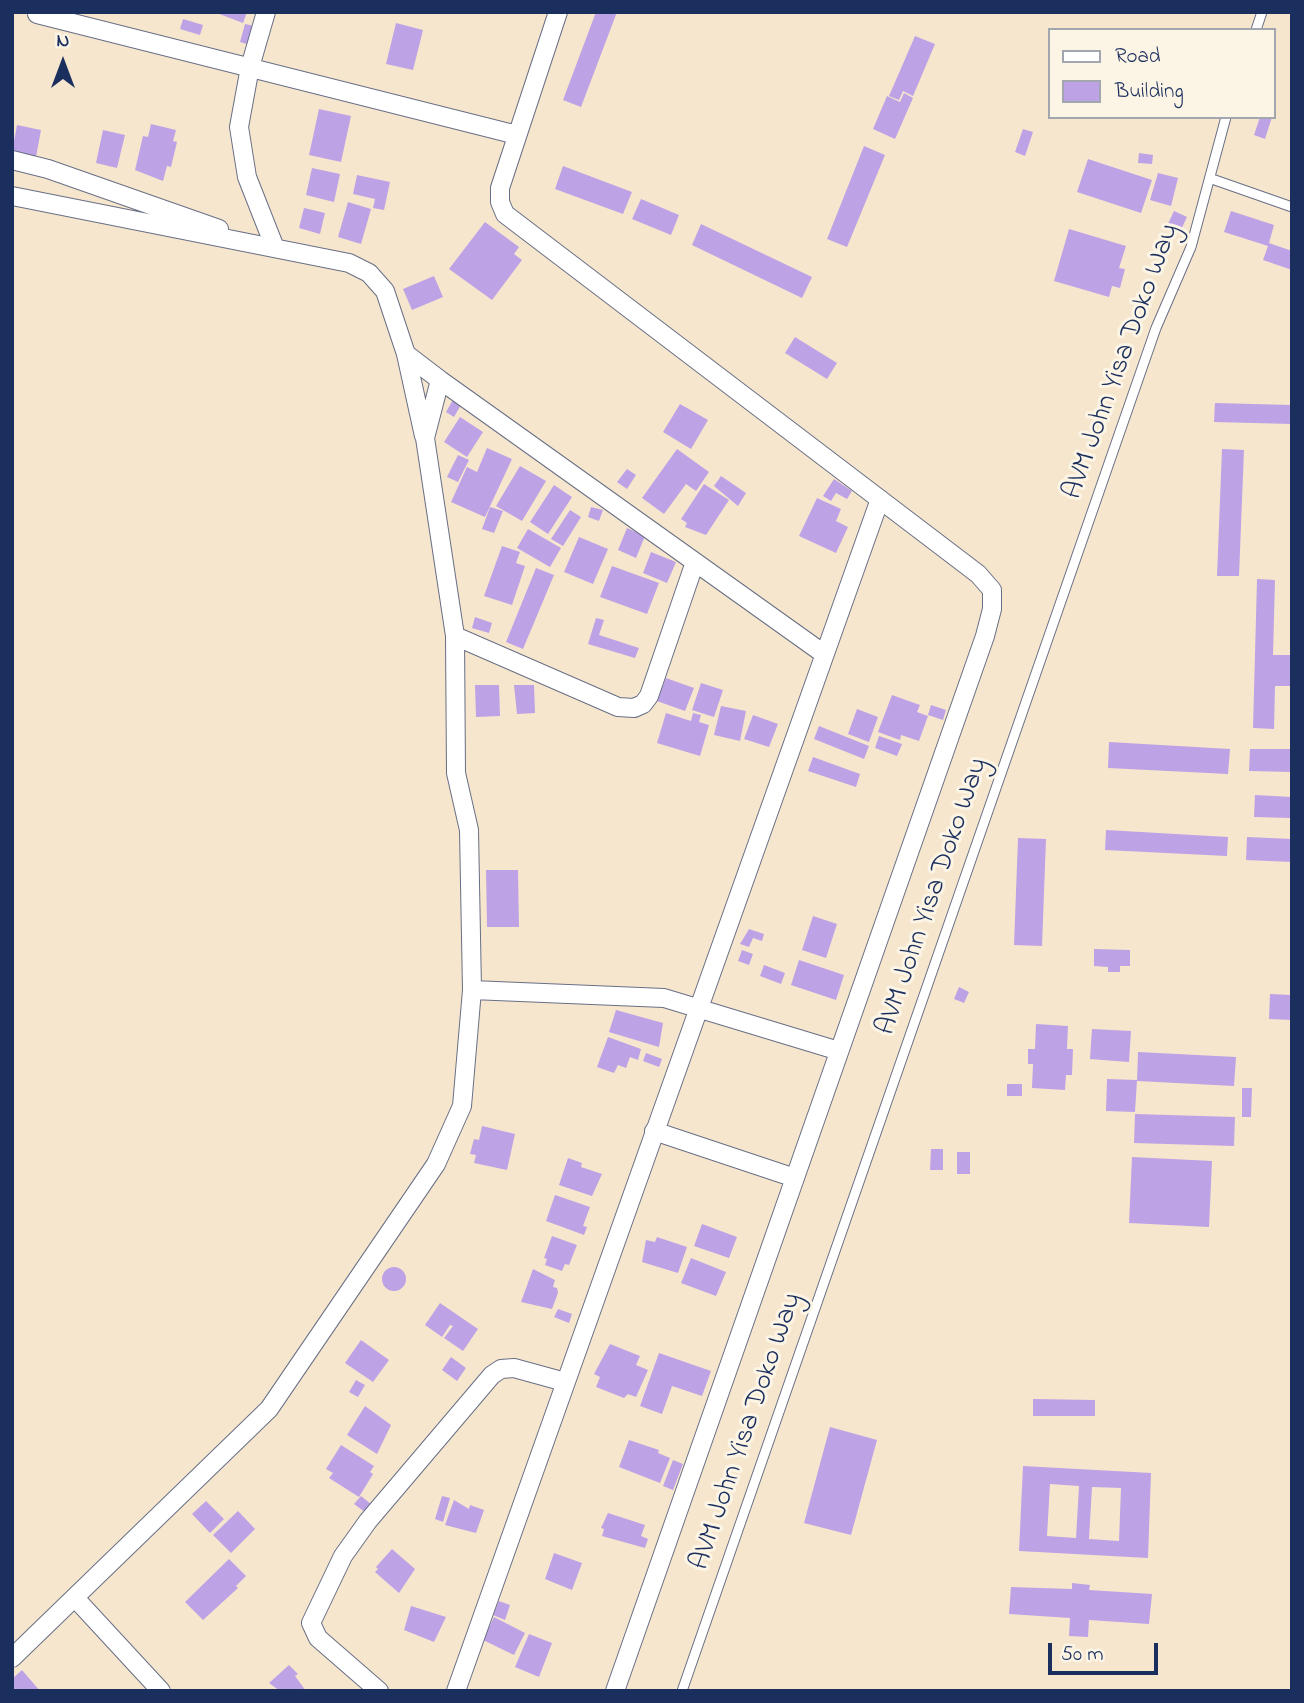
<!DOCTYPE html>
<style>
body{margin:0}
#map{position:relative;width:1304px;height:1703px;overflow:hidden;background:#f7e6ce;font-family:"Indie Flower",sans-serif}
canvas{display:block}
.frame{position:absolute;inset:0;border:14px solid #1b2f5e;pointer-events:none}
.legend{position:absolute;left:1048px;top:28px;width:228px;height:91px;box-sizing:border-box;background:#fcf5e5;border:2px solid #a2a6af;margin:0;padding:9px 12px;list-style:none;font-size:21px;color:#1b2f5e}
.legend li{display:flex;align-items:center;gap:14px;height:35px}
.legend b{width:35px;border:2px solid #a2a6af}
.north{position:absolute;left:28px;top:28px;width:70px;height:70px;-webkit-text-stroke:5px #fcf5e5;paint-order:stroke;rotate:0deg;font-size:19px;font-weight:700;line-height:28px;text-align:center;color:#1b2f5e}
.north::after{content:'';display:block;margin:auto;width:24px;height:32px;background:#1b2f5e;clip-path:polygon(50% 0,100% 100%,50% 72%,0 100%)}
.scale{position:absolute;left:1048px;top:1643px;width:110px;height:32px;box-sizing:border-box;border:4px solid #1b2f5e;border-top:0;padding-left:9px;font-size:21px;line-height:24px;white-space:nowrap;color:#1b2f5e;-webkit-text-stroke:5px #fcf5e5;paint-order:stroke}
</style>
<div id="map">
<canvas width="1304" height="1703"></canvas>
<div class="frame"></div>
<ul class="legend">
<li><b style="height:9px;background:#fff"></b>Road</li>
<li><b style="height:19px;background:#bea2e6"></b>Building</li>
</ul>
<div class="north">N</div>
<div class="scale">50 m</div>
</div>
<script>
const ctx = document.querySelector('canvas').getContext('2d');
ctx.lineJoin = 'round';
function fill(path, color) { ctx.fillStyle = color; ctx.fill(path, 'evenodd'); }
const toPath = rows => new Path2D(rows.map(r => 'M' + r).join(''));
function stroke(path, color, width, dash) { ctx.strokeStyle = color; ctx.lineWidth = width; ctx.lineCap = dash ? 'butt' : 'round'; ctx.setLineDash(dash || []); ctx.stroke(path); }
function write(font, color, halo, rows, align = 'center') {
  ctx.font = font + ' "Indie Flower",sans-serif'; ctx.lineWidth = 6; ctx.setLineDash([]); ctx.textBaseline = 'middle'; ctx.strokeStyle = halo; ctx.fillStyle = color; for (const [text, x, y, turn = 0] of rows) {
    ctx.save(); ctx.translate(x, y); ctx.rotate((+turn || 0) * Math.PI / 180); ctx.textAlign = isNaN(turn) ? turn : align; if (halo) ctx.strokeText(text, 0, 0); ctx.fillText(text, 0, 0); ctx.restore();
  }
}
fill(toPath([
 [214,12,247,12,243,23],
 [596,12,617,12,581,107,563,100],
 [183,19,203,25,200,35,180,29],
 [396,23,423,30,413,70,386,64],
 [245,24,255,26,250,45,240,42],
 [915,36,935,44,913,96,903,91,899,100,889,96],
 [904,93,913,98,895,139,873,129,887,96,900,102],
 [319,109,351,116,341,162,309,155],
 [1260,117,1272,117,1265,139,1254,135],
 [151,124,176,130,173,141,177,142,171,167,167,166,163,181,135,170,143,136,148,137],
 [17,125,41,130,36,157,12,152],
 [1023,129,1033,132,1025,156,1015,152],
 [103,130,125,135,117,168,96,163],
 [864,146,885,155,847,247,827,239],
 [1139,153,1153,155,1152,164,1138,163],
 [1088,159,1152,180,1141,213,1077,192],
 [563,166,632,192,623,214,555,189],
 [312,168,340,174,334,202,306,195],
 [1158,173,1178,178,1171,206,1150,200],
 [357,175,390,182,384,210,373,208,375,199,353,194],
 [641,199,679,215,671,235,632,219],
 [348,202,371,209,361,244,338,237],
 [304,208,325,213,320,234,299,228],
 [1174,211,1187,217,1179,234,1166,228],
 [1231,211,1274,225,1269,243,1292,251,1292,270,1263,260,1268,246,1224,232],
 [485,222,519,247,514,254,522,260,492,300,449,269],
 [701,224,812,277,802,298,692,245],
 [1069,229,1126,246,1119,268,1125,269,1120,288,1112,286,1109,297,1054,281],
 [434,276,443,297,412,310,403,289],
 [795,337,837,363,827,379,785,353],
 [454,398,462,403,454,417,446,412],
 [1215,403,1292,405,1292,424,1214,422],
 [680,404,708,420,691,449,663,432],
 [460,417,483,432,467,457,444,442],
 [487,448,512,459,485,517,451,502,467,467,477,472],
 [677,449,709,472,696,491,686,484,664,514,642,498],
 [1222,449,1244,450,1239,576,1217,576],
 [458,455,469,460,458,482,447,477],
 [520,466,546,481,522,521,496,506],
 [627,469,636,475,627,489,617,482],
 [721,476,746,493,738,506,714,486],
 [834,479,852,491,847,499,836,493,831,501,823,496],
 [704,484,729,500,706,535,685,527,687,523,681,519],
 [554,485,572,497,548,534,530,522],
 [817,498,841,509,836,521,848,527,836,553,799,536],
 [490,507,503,511,494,533,482,529],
 [591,507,603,510,599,521,588,517],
 [570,510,581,517,563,546,551,539],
 [627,528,645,536,636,558,618,550],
 [528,529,561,548,550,567,517,548],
 [579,537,608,549,593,584,564,572],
 [502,546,520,552,516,563,525,566,512,605,484,596],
 [651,552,676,562,667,583,643,573],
 [612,566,659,583,647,614,600,597],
 [536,568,554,575,523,649,506,642],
 [1257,579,1275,580,1273,655,1292,655,1292,686,1275,686,1274,729,1253,728],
 [475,617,492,623,489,633,472,628],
 [596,618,604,620,599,635,639,648,635,658,588,644],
 [666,678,694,688,685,711,657,701],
 [701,683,723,690,714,717,692,710],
 [475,685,499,685,500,716,476,717],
 [514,685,534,685,535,713,517,714],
 [892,695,920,705,917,712,928,716,919,741,901,735,900,740,878,732],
 [931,705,946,710,943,720,928,715],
 [721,706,746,711,740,741,714,735],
 [857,709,878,717,869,742,848,734],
 [666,713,691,721,693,713,701,715,699,722,709,725,700,756,657,743],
 [753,715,778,724,769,747,744,739],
 [819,726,869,746,864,759,814,739],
 [879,736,902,744,897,756,875,748],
 [1109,742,1230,749,1228,774,1108,768],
 [1250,749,1292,749,1292,772,1249,771],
 [813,757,860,774,856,787,808,771],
 [1255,795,1292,797,1290,818,1254,817],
 [1106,830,1228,837,1227,856,1105,850],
 [1247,837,1292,839,1292,862,1246,860],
 [1018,838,1046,839,1042,946,1014,945],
 [486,870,518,870,519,927,487,927],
 [813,916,837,924,826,958,802,950],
 [749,929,764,934,762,941,753,938,749,947,740,944],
 [1094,949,1130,950,1130,966,1120,966,1120,972,1108,972,1108,967,1094,966],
 [742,950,753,954,749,965,738,961],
 [799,960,844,975,836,1000,791,985],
 [764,965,785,973,781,984,760,976],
 [959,987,969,992,964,1003,954,999],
 [1270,994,1292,995,1292,1020,1269,1019],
 [616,1010,663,1023,659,1047,609,1032],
 [1036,1024,1068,1026,1067,1049,1073,1049,1072,1075,1066,1075,1065,1090,1032,1088,1033,1064,1028,1064,1028,1049,1035,1049],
 [1092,1029,1131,1031,1129,1062,1090,1059],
 [608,1037,641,1049,638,1060,630,1057,626,1068,618,1065,614,1073,597,1067],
 [1138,1052,1236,1057,1234,1086,1137,1081],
 [646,1053,662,1059,659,1067,643,1061],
 [1107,1079,1137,1080,1135,1112,1106,1111],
 [1007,1084,1022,1084,1022,1096,1007,1096],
 [1242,1088,1252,1088,1251,1117,1242,1117],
 [1135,1114,1235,1117,1234,1146,1134,1143],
 [482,1126,515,1134,507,1170,474,1163,476,1155,470,1154,474,1139,479,1140],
 [931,1149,943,1149,943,1170,930,1170],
 [957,1152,970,1152,970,1174,957,1174],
 [1132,1157,1212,1161,1209,1227,1129,1223],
 [568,1158,582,1163,581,1167,602,1174,592,1196,559,1185],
 [555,1195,590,1207,583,1226,587,1227,584,1235,546,1221],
 [702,1224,737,1237,729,1258,694,1246],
 [552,1236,577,1245,569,1265,565,1264,562,1271,545,1265,547,1259,544,1258],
 [657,1237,687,1247,678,1273,642,1262,646,1240,655,1242],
 [691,1258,726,1272,716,1296,681,1283],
 '382 1279a12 12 0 1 1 24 0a12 12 0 1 1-24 0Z',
 [533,1269,555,1280,553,1287,557,1288,558,1293,552,1309,521,1302],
 [440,1303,478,1329,463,1351,444,1338,453,1326,450,1325,442,1337,425,1325],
 [558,1309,572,1314,569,1323,554,1317],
 [361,1340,389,1360,373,1382,345,1363],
 [610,1344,640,1356,636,1365,648,1370,636,1397,628,1394,624,1398,596,1387,600,1377,594,1374],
 [659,1353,711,1371,702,1396,672,1386,662,1414,640,1406],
 [451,1357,466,1368,457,1381,442,1370],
 [356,1380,365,1385,358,1397,349,1392],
 [1033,1399,1095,1400,1095,1416,1033,1416],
 [365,1406,391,1425,377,1454,347,1435],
 [830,1427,877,1440,851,1535,804,1523],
 [629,1440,659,1450,658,1453,670,1458,660,1483,619,1467],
 [341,1445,374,1466,370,1472,373,1474,359,1497,329,1478,333,1473,326,1469],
 [673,1460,683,1464,673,1490,663,1486],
 [1023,1466,1151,1473,1148,1558,1019,1551],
 [1050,1484,1079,1486,1076,1538,1047,1536],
 [1092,1487,1121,1488,1119,1541,1089,1539],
 [361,1496,371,1504,365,1512,354,1504],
 [442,1496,450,1498,443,1522,435,1519],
 [454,1500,469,1509,470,1505,484,1510,476,1533,445,1525],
 [206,1501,224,1519,210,1533,192,1514],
 [238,1511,255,1529,231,1553,213,1535],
 [608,1513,645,1525,641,1536,648,1539,645,1548,602,1536,604,1529,601,1528],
 [392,1549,415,1569,399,1593,375,1572,378,1569,376,1567],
 [554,1553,582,1563,572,1590,545,1579],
 [229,1559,246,1576,236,1586,238,1588,203,1620,185,1602],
 [1072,1583,1090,1585,1089,1590,1152,1594,1149,1624,1089,1620,1088,1637,1069,1636,1070,1618,1009,1614,1011,1587,1072,1589],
 [499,1601,510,1605,505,1620,493,1615],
 [411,1606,446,1617,434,1642,404,1630],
 [494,1617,525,1633,514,1655,483,1640],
 [529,1634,552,1643,539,1677,515,1667],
 [289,1665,298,1674,295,1676,306,1691,280,1691,269,1683],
 [22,1670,40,1691,12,1691,12,1679]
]), '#bea2e6');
const service = toPath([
 [1256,30,1262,12],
 [1212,179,1292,207],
 [682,1691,1156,328,1191,247,1226,117]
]);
const minor = toPath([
 [266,12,250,67,239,127,247,177,275,248],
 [558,12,500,188,500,202,505,214,978,574,992,590,992,609,985,636,615,1691],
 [37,14,517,135],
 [12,160,48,169,219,229],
 [12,196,349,263,369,273,385,291,406,354,440,380,425,438,455,636,456,773,469,830,472,990,462,1106,436,1164,269,1409,12,1658],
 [406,354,424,436],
 [440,380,824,654],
 [455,636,618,707,634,708,643,704,649,696,695,562],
 [472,990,664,998,839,1051],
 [654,1131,795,1178],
 [76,1599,161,1691],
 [379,1691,318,1638,311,1623,343,1556,368,1521,492,1375,501,1369,514,1368,565,1382],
 [456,1691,880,499]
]);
stroke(service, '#686f85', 11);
stroke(minor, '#686f85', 20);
stroke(service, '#fff', 9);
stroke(minor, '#fff', 18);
write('28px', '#1b2f5e', '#fcf5e5', [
 ["AVM John Yisa Doko Way",1123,362,-70],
 ["AVM John Yisa Doko Way",934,897,-71],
 ["AVM John Yisa Doko Way",748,1432,-71]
]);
</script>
